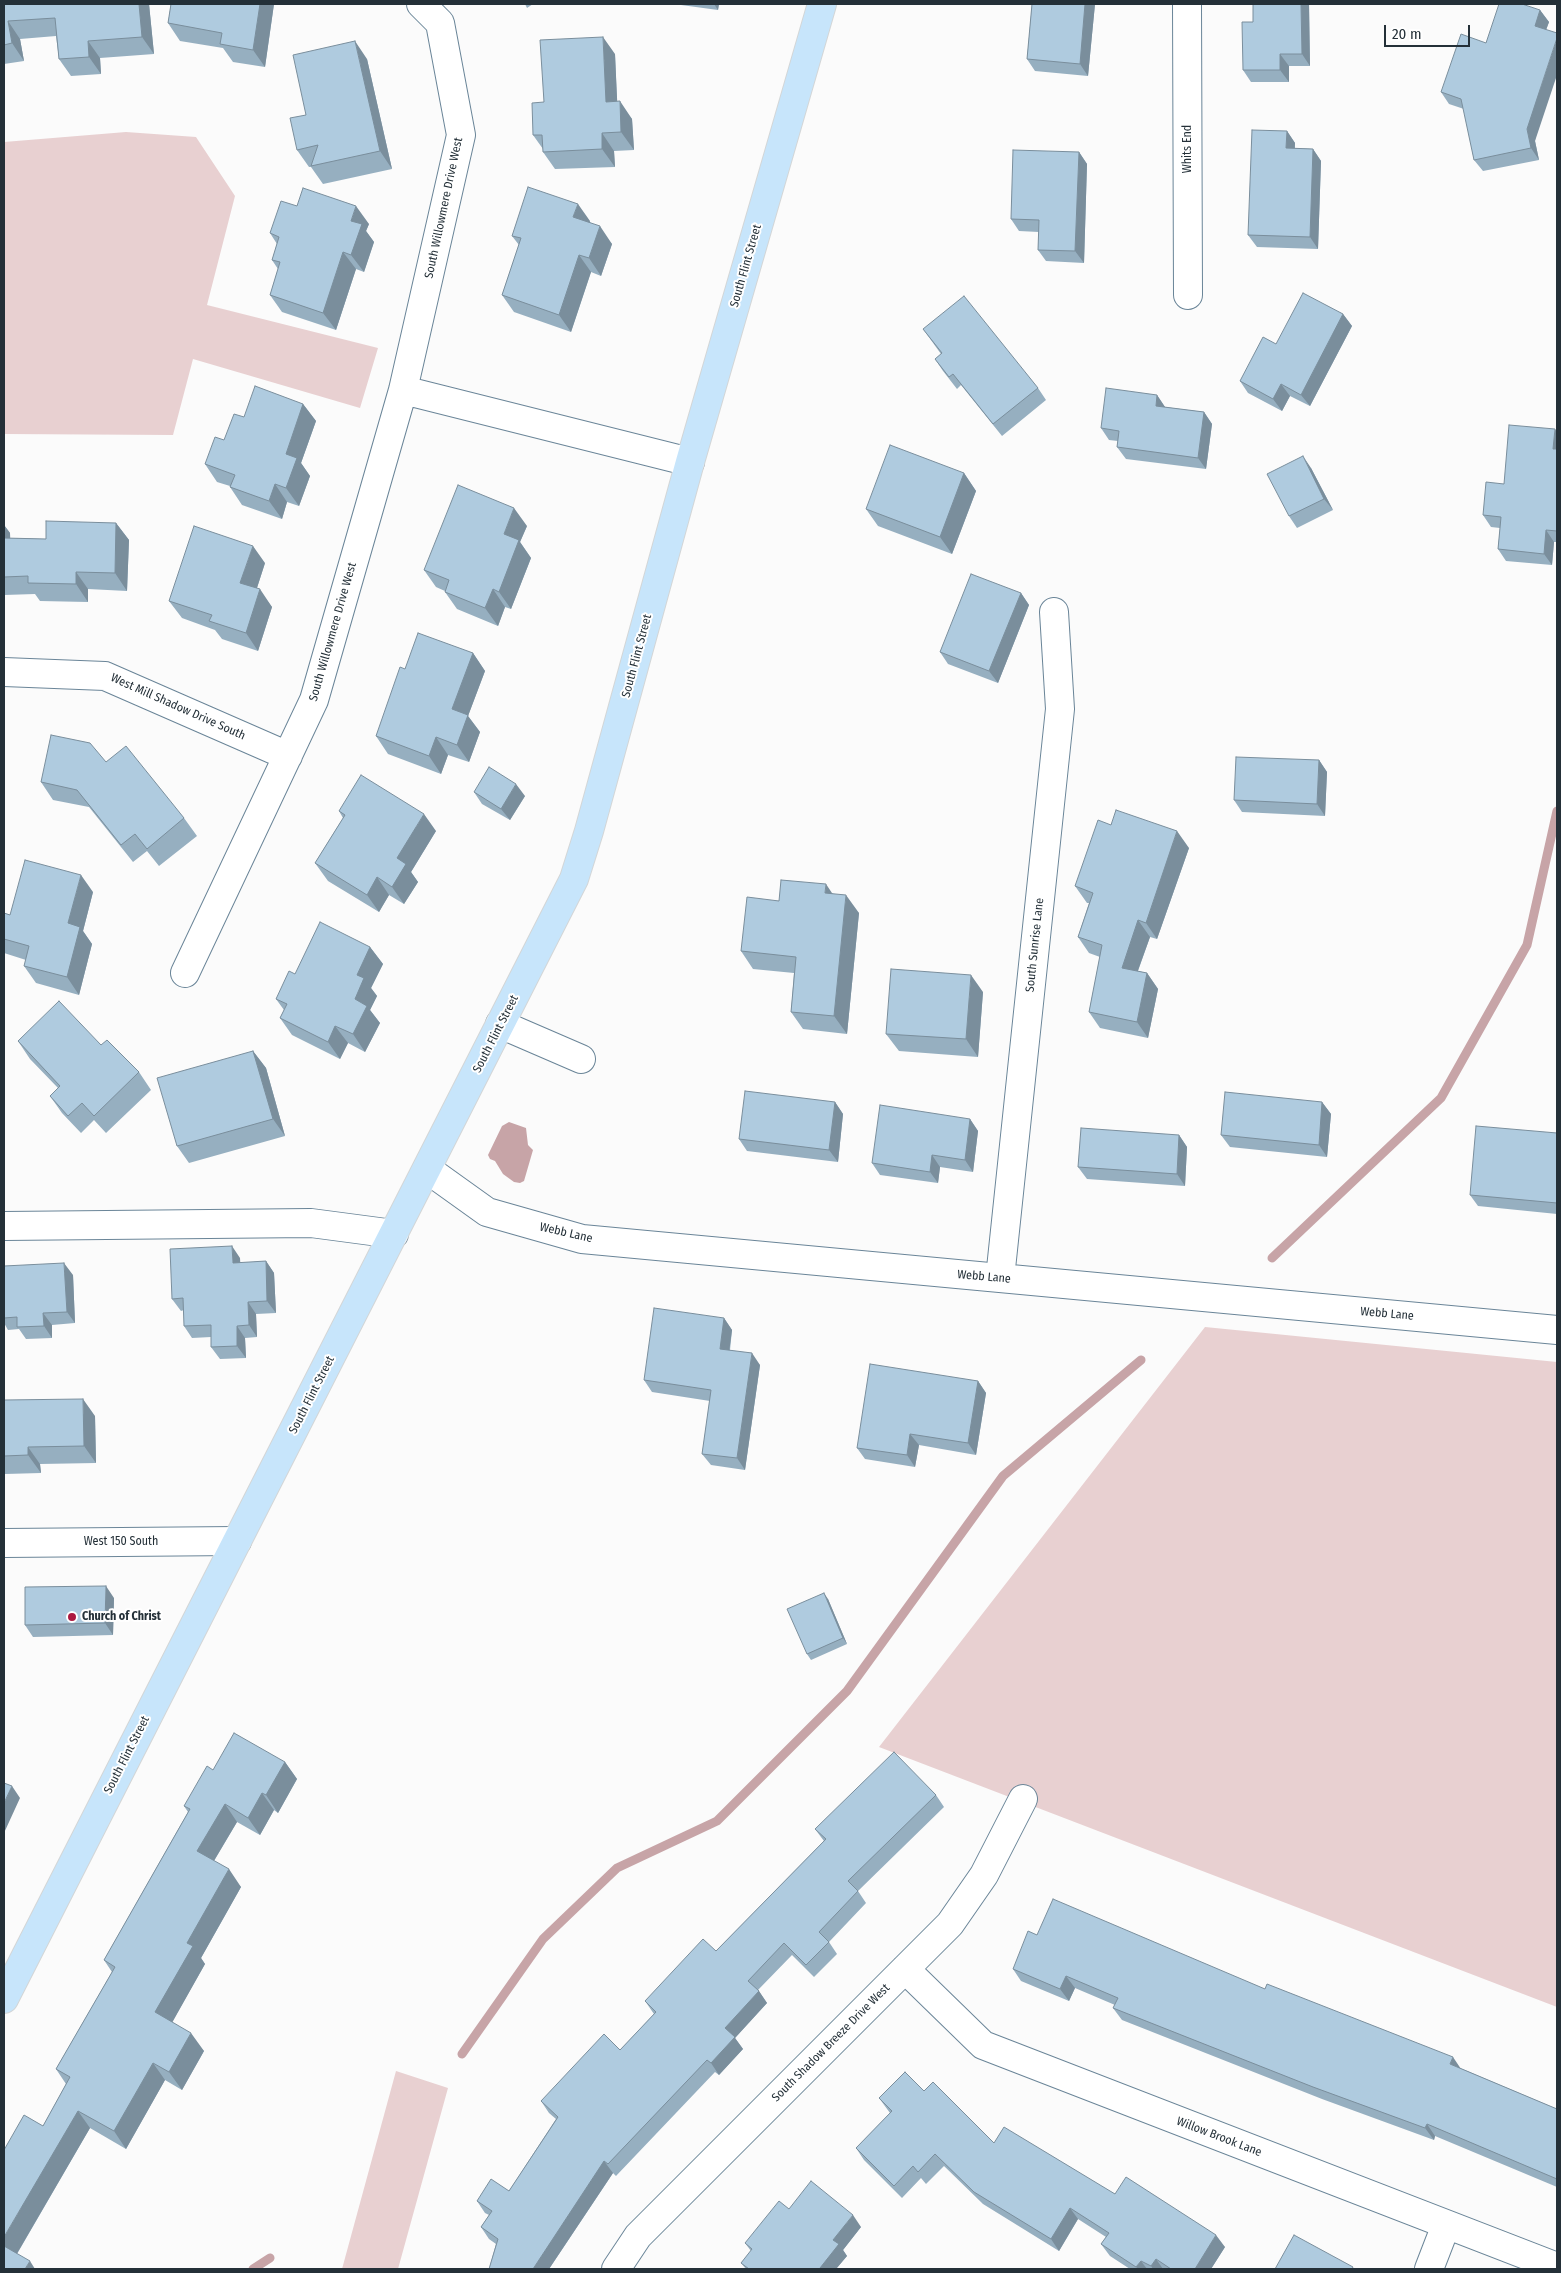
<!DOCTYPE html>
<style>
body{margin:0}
#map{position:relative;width:1561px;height:2273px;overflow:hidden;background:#fbfbfb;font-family:"Fira Sans Condensed",sans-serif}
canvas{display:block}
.frame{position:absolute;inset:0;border:5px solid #243038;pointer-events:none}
.scale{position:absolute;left:1384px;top:25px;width:86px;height:22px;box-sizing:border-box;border:2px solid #243038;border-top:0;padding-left:6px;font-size:15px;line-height:18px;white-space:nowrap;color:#243038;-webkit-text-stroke:4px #fff;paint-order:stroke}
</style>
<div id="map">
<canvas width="1561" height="2273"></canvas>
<div class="frame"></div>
<div class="scale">20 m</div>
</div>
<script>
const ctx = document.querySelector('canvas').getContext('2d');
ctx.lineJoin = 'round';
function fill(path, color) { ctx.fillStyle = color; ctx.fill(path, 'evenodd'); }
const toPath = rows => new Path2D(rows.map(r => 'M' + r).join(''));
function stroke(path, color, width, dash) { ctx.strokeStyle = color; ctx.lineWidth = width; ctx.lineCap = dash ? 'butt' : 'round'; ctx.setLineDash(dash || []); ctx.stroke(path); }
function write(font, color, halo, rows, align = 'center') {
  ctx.font = font + ' "Fira Sans Condensed",sans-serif'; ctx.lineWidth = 4; ctx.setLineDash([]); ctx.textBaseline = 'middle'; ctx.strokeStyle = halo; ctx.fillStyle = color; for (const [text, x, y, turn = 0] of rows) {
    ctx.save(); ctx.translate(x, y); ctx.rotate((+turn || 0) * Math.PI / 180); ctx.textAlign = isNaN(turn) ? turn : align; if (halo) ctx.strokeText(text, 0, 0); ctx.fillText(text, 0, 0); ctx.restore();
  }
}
fill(toPath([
 [126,132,196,137,235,196,207,305,378,348,360,408,193,359,173,435,4,434,4,142],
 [1205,1327,1557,1362,1557,2007,879,1747],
 [396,2071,448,2088,398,2269,342,2269]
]), '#e8d0d1');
fill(toPath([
 [509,1122,526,1128,528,1145,533,1150,524,1181,520,1183,514,1182,503,1174,495,1161,490,1159,488,1155,502,1126]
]), '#c7a4a7');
stroke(toPath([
 [1272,1258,1441,1098,1527,945,1557,811],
 [462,2054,543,1939,617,1868,717,1821,847,1691,1003,1476,1141,1360],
 [253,2269,270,2258]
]), '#c7a4a7', 9);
const minor = toPath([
 [1187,4,1188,295],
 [403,390,690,462],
 [4,672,105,676,288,756],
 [185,973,314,700,403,390,461,135,440,23,421,4],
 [500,1024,581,1059],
 [427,1169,487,1212,582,1239,1557,1330],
 [4,1226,311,1223,394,1234],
 [1000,1278,1060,709,1054,612],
 [4,1543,237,1541],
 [905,1969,983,2045,1557,2267],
 [616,2269,638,2236,950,1924,984,1875,1023,1799],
 [1429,2269,1446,2225]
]);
const major = toPath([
 [4,1999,574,879,589,831,690,462,822,4]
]);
stroke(minor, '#6a8598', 30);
stroke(major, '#d3d6d7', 30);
stroke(minor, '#fff', 28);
stroke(major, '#c7e5fb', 28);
fill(toPath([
 [4,4,149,4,154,54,100,58,101,74,71,76,59,59,56,36,20,39,24,61,4,64],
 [171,4,274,4,265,67,233,62,223,48,180,41,168,23],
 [525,4,533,4,527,8],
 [680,4,719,4,718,10,681,5],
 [1032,4,1095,4,1088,76,1035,71,1027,59],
 [1253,4,1309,4,1310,66,1289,66,1289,82,1251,82,1243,70,1253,22],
 [1540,10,1549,22,1546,30,1535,141,1539,160,1483,171,1474,160,1464,109,1449,104,1441,92,1486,43],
 [615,54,617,101,632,119,634,150,614,151,615,167,555,169,543,152,543,149,533,135,544,102],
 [367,59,392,169,323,184,311,167,309,167,297,150,306,115],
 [1287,131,1295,143,1295,148,1313,149,1321,161,1318,249,1257,247,1248,235],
 [1079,152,1087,164,1084,263,1046,261,1038,250,1039,232,1019,231,1011,219],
 [297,206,369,224,366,231,374,242,364,272,356,269,336,330,282,312,270,295,278,269,272,260,277,244,270,233],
 [590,221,590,222,612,244,601,276,591,272,571,332,514,312,502,295,519,245,512,236],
 [1343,314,1352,326,1310,406,1290,396,1282,411,1248,393,1240,381,1276,344],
 [923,329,1038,388,1046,400,1002,436,961,385,957,389,943,371,935,359,941,354],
 [1157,395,1165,407,1204,412,1212,424,1206,469,1126,459,1117,447,1118,441,1109,440,1101,428],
 [303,404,316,421,301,463,310,476,299,506,287,502,282,519,242,505,230,487,230,486,217,482,205,464,244,417],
 [1557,432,1557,542,1554,542,1552,565,1506,561,1498,549,1500,528,1491,527,1483,515,1504,484],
 [1311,468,1333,510,1297,528,1289,516],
 [964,473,976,491,952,554,878,526,866,509],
 [116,523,129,540,127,591,88,589,88,602,40,601,35,594,4,595,4,525,10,533,10,538,46,539],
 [527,526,520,542,531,558,511,609,505,607,498,626,457,609,445,592,445,591,436,587,424,570],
 [265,563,257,588,272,607,258,651,222,639,215,630,182,618,169,601],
 [1021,593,1029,605,998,683,948,664,940,652],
 [473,653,485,671,468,716,480,732,469,762,448,755,441,774,388,754,376,736,405,669],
 [1319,760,1327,772,1325,816,1242,812,1234,800],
 [106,762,184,818,197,836,159,866,147,851,133,862,89,807,53,800,41,782],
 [474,792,525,796,510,820,482,804],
 [339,811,436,831,411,872,418,882,404,904,389,895,379,912,328,881,315,863,343,818],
 [1111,825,1189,848,1157,939,1150,937,1138,971,1147,973,1158,989,1148,1038,1100,1028,1089,1012,1100,957,1089,953,1078,937,1089,903,1087,903,1075,886],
 [93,892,83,931,92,944,79,995,36,983,24,966,26,960,4,953,4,913,10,915],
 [832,893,859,913,847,1034,803,1029,791,1012,794,973,753,969,741,951,779,901],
 [370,947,383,964,371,988,377,996,370,1010,380,1023,365,1052,348,1043,340,1059,292,1035,280,1018,284,1010,276,999,295,974],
 [983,992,978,1057,899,1051,886,1034],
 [18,1041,101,1045,139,1072,151,1090,106,1133,94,1120,81,1133,62,1113,50,1096,58,1088,30,1059],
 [253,1051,266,1068,285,1136,189,1163,177,1146],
 [835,1102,843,1114,838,1162,747,1151,739,1139],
 [1322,1102,1331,1114,1327,1157,1230,1147,1221,1135],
 [970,1119,978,1131,973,1172,940,1167,938,1183,880,1175,872,1163],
 [1557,1133,1557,1214,1478,1206,1470,1195],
 [1179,1135,1187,1147,1185,1186,1087,1179,1078,1167],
 [240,1258,240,1263,266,1261,274,1273,276,1313,256,1314,257,1337,245,1338,246,1358,220,1359,211,1347,211,1337,192,1338,184,1326,184,1310,181,1311,172,1299],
 [4,1266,73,1275,75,1323,52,1325,52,1338,26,1339,19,1329,8,1330,4,1323],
 [724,1318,732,1330,730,1350,760,1365,745,1470,711,1465,702,1454,710,1401,652,1392,644,1380],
 [978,1381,986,1393,976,1455,919,1445,915,1467,865,1459,857,1448],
 [4,1400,95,1416,96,1463,40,1464,41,1473,5,1474,4,1471],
 [114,1598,113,1635,33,1637,25,1625],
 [828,1599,847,1644,811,1660,807,1654],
 [285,1762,297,1779,278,1813,274,1810,260,1835,237,1822,214,1861,241,1887,201,1958,205,1964,172,2022,204,2051,182,2090,165,2080,126,2149,90,2128,17,2254,4,2269,43,2126,66,2084,56,2069,112,1972,104,1960,188,1812,184,1806,213,1770],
 [936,1795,944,1807,858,1891,866,1903,829,1942,837,1954,814,1977,792,1955,758,1990,767,2003,735,2038,743,2049,719,2075,715,2072,616,2176,613,2173,549,2269,489,2269,496,2244,489,2239,481,2227,489,2215,485,2213,477,2201,509,2191,556,2119,549,2113,541,2101,620,2050,654,2014,645,2001,716,1951,824,1841,815,1829],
 [1037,1935,1265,1989,1460,2068,1557,2109,1557,2187,1435,2136,1434,2140,1322,2099,1122,2020,1113,2008,1115,2005,1075,1988,1069,2001,1021,1981,1013,1969],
 [924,2091,994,2143,1115,2194,1225,2247,1211,2269,1130,2269,1110,2256,1101,2244,1106,2237,1078,2219,1059,2251,983,2204,944,2166,926,2184,921,2178,902,2198,864,2160,856,2148,890,2113,879,2098],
 [789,2209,861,2227,843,2250,847,2256,836,2269,746,2269,741,2263,751,2251,745,2243]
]), '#96afc0');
fill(toPath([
 [139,4,149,4,154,54,142,37],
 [260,4,274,4,265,67,253,50],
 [714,4,719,4,718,10],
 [1085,4,1095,4,1088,76,1080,64],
 [1301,4,1309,4,1310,66,1302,54],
 [1540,10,1549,22,1543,38,1535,26],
 [8,21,20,39,24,61,12,43],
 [603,37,615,54,618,119,606,102],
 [1557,38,1557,75,1535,141,1539,160,1531,148,1527,129],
 [88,41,100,58,101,74,89,57],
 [355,41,367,59,392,169,380,151],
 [1280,54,1289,66,1289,82,1280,70],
 [620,101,632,119,634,150,621,132],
 [1287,131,1295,143,1294,160,1286,148],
 [602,133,614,151,615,167,602,149],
 [1313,149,1321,161,1318,249,1310,237],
 [1079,152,1087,164,1084,263,1075,251],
 [578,204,590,221,585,235,573,217],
 [356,206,369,224,366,231,374,242,364,272,351,255,351,221],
 [600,226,612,244,601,276,589,258],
 [343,252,356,269,336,330,323,313],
 [579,255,591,272,571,332,559,315],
 [1343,314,1352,326,1310,406,1301,395],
 [1281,384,1290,396,1282,411,1273,399],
 [1157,395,1165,407,1164,418,1156,406],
 [303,404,316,421,301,463,310,476,299,506,286,488,286,454],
 [1204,412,1212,424,1206,469,1198,458],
 [1555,429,1557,432,1557,454,1553,449],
 [1303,456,1311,468,1333,510,1324,499],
 [964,473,976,491,952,554,940,537],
 [275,484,287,502,282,519,269,501],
 [514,508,527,526,520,542,531,558,511,609,499,592,504,534],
 [116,523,129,540,127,591,115,573],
 [4,525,10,533,11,555,4,545],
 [1546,530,1554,542,1552,565,1544,554],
 [253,546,265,563,253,600,240,583],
 [76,572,88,589,88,602,76,584],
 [260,589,272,607,258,651,246,633],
 [493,589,505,607,498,626,485,608],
 [1021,593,1029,605,998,683,989,671],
 [473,653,485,671,468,716,480,732,469,762,457,745,452,709],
 [436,737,448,755,441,774,429,756],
 [1319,760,1327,772,1325,816,1317,804],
 [516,784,525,796,510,820,501,809],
 [424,814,436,831,411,872,418,882,404,904,392,887,397,858],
 [1177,831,1189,848,1157,939,1146,923],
 [81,875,93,892,83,931,92,944,79,995,67,977,68,923],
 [377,877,389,895,379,912,367,895],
 [826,884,838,902,825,893],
 [846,895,859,913,847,1034,834,1016],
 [1138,920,1150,937,1133,984,1122,968],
 [370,947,383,964,371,988,377,996,370,1010,380,1023,365,1052,353,1034,355,999,357,975],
 [1147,973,1158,989,1148,1038,1137,1022],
 [971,975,983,992,978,1057,966,1039],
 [335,1026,348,1043,340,1059,328,1042],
 [253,1051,266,1068,285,1136,273,1119],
 [835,1102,843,1114,838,1162,829,1150],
 [1322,1102,1331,1114,1327,1157,1319,1145],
 [970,1119,978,1131,973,1172,965,1160],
 [1179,1135,1187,1147,1185,1186,1177,1174],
 [932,1155,940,1167,938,1183,930,1172],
 [232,1246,240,1258,241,1275,233,1263],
 [266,1261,274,1273,276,1313,267,1301],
 [64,1263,73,1275,75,1323,67,1312],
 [248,1302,256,1314,257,1337,249,1325],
 [43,1313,52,1325,52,1338,44,1326],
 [724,1318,732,1330,728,1360,720,1349],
 [237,1326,245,1338,246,1358,237,1346],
 [752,1353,760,1365,745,1470,737,1458],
 [978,1381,986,1393,976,1455,968,1443],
 [83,1399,95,1416,96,1463,84,1446],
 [910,1434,919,1445,915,1467,907,1455],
 [28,1447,40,1464,41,1473,28,1455],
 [106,1586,114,1598,113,1635,105,1623],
 [824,1593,828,1599,847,1644,843,1638],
 [285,1762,297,1779,278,1813,266,1795],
 [12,1786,20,1798,4,1833,4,1803],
 [262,1793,274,1810,260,1835,248,1818],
 [225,1804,237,1822,209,1869,197,1851],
 [229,1869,241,1887,201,1958,205,1964,168,2030,155,2012,187,1943],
 [1066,1976,1075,1988,1069,2001,1060,1989],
 [759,1991,767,2003,735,2038,743,2049,719,2075,711,2063,725,2028],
 [191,2033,204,2051,182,2090,169,2072],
 [1453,2057,1461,2069,1450,2064],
 [153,2063,165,2080,126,2149,114,2131],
 [78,2111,90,2128,12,2262,4,2250,4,2237],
 [1427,2124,1435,2136,1434,2140,1425,2128],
 [604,2161,613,2173,549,2269,533,2269],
 [1070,2208,1078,2219,1059,2251,1051,2239],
 [853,2215,861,2227,843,2250,847,2256,836,2269,821,2269,820,2268,833,2240],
 [1216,2235,1225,2247,1211,2269,1195,2269],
 [1156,2259,1163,2269,1153,2269,1151,2266],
 [30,2261,35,2269,25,2269],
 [1141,2261,1147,2269,1138,2269,1136,2267]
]), '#7a8e9c');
const building = toPath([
 [4,4,139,4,142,37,88,41,89,57,59,59,55,18,8,21,12,43,4,45,4,4],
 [171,4,260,4,253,50,220,44,222,33,168,23,171,4],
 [1032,4,1085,4,1080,64,1027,59,1032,4],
 [1253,4,1301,4,1302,54,1280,54,1280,70,1243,70,1242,22,1253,22,1253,4],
 [1499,4,1522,4,1540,10,1535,26,1557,33,1557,38,1527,129,1531,148,1474,160,1461,99,1441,92,1461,34,1486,43,1499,4],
 [603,37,606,102,620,101,621,132,602,133,602,149,543,152,542,135,533,135,532,103,544,102,540,40,603,37],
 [355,41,380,151,311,166,318,145,297,150,290,118,306,115,293,55,355,41],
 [1252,130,1287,131,1286,148,1313,149,1310,237,1248,235,1252,130],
 [1013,150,1079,152,1075,251,1038,250,1039,220,1011,219,1013,150],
 [528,187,578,204,573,217,600,226,589,258,579,255,559,315,502,295,521,238,512,236,528,187],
 [303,188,356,206,351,221,362,224,351,255,343,252,323,313,270,295,280,262,272,260,279,237,270,233,281,201,297,206,303,188],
 [1303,293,1343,314,1301,395,1281,384,1273,399,1240,381,1263,337,1276,344,1303,293],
 [964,296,1038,388,993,424,953,374,949,377,935,359,942,353,923,329,964,296],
 [255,386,303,404,286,454,297,458,286,488,275,484,269,501,230,487,235,475,205,464,215,437,224,440,234,414,244,417,255,386],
 [1106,388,1157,395,1156,406,1204,412,1198,458,1117,447,1119,431,1101,428,1106,388],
 [1509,425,1555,429,1553,449,1557,449,1557,531,1546,530,1544,554,1498,549,1501,517,1483,515,1486,482,1504,484,1509,425],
 [890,445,964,473,940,537,866,509,890,445],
 [1303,456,1324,499,1289,516,1267,474,1303,456],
 [458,485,514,508,504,534,519,540,499,592,493,589,485,608,445,592,449,580,424,570,458,485],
 [46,521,116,523,115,573,76,572,76,584,28,583,28,576,4,577,4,538,46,539,46,521],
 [194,526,253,546,240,583,260,589,246,633,209,621,212,615,169,601,194,526],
 [971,574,1021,593,989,671,940,652,971,574],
 [418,633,473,653,452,709,468,715,457,745,436,737,429,756,376,736,400,667,405,669,418,633],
 [51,735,90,743,106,762,126,746,184,818,147,849,135,834,121,845,77,790,41,782,51,735],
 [1236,757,1319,760,1317,804,1234,800,1236,757],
 [489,767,516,784,501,809,474,792,489,767],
 [361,775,424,814,397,858,406,864,392,887,377,877,367,895,315,863,345,815,339,811,361,775],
 [1116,810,1177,831,1146,923,1138,920,1122,968,1147,973,1137,1022,1089,1012,1102,945,1078,937,1093,893,1075,886,1098,820,1111,825,1116,810],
 [25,860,81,875,68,923,80,927,67,977,24,966,29,946,4,939,4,913,10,915,25,860],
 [781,880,826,884,825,893,846,895,834,1016,791,1012,796,957,741,951,747,897,779,901,781,880],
 [320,922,370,947,357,975,364,978,355,999,367,1006,353,1034,335,1026,328,1042,280,1018,287,1004,276,999,289,971,295,974,320,922],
 [891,969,971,975,966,1039,886,1034,891,969],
 [59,1001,101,1045,107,1040,139,1072,94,1116,82,1103,68,1116,50,1096,60,1086,18,1041,59,1001],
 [253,1051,273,1119,177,1146,157,1078,253,1051],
 [745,1091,835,1102,829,1150,739,1139,745,1091],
 [1225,1092,1322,1102,1319,1145,1221,1135,1225,1092],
 [880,1105,970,1119,965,1160,932,1155,930,1172,872,1163,880,1105],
 [1476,1126,1557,1133,1557,1203,1470,1195,1476,1126],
 [1081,1128,1179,1135,1177,1174,1078,1167,1081,1128],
 [232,1246,233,1263,266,1261,267,1301,248,1302,249,1325,237,1326,237,1346,211,1347,211,1325,184,1326,183,1298,172,1299,170,1249,232,1246],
 [64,1263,67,1312,43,1313,44,1326,17,1327,17,1317,4,1318,4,1266,64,1263],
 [654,1308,724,1318,720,1349,752,1353,737,1458,702,1454,711,1390,644,1380,654,1308],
 [870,1364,978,1381,968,1443,910,1434,907,1455,857,1448,870,1364],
 [83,1399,84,1446,28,1447,28,1455,4,1456,4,1400,83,1399],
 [106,1586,105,1623,25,1625,25,1587,106,1586],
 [824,1593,843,1638,807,1654,787,1609,824,1593],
 [234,1733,285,1762,266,1795,262,1793,248,1818,225,1804,197,1851,229,1869,187,1943,193,1946,155,2012,191,2033,169,2072,153,2063,114,2131,78,2111,4,2237,4,2150,24,2115,43,2126,70,2077,56,2069,115,1967,104,1960,190,1809,184,1806,207,1766,213,1770,234,1733],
 [894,1752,936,1795,848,1881,858,1891,819,1932,829,1942,806,1965,784,1943,748,1981,759,1991,725,2028,735,2037,711,2063,707,2060,608,2164,604,2161,533,2269,489,2269,498,2239,481,2227,492,2211,477,2201,491,2179,509,2191,558,2117,541,2101,604,2034,620,2050,656,2012,645,2001,703,1939,716,1951,826,1839,815,1829,894,1752],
 [4,1783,12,1786,4,1803,4,1783],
 [1053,1899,1265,1989,1267,1984,1453,2057,1450,2064,1557,2109,1557,2179,1427,2124,1425,2128,1313,2087,1113,2008,1118,1998,1066,1976,1060,1989,1013,1969,1028,1931,1037,1935,1053,1899],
 [905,2072,924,2091,933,2082,994,2143,1004,2127,1115,2194,1126,2177,1216,2235,1195,2269,1171,2269,1156,2259,1151,2266,1141,2261,1136,2267,1101,2244,1109,2233,1070,2208,1051,2239,974,2192,935,2154,918,2172,913,2166,894,2186,856,2148,892,2111,879,2098,905,2072],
 [811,2181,853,2215,833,2240,839,2244,820,2268,822,2269,749,2269,741,2263,752,2249,745,2243,779,2201,789,2209,811,2181],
 [1294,2235,1353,2267,1352,2269,1275,2269,1294,2235],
 [4,2246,30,2261,25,2269,4,2269,4,2246]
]);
fill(building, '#afcbdf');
stroke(building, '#7a8e9c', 1);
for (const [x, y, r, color] of [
 [72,1617,5,"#ac183f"]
]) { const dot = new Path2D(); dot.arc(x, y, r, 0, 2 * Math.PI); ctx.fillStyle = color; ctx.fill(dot); stroke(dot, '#fff', 2); }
write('12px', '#243038', '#fff', [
 ["Whits End",1188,149,-90],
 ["South Willowmere Drive West",444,208,-78],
 ["South Flint Street",746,266,-74],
 ["South Willowmere Drive West",333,632,-74],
 ["South Flint Street",637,656,-75],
 ["West Mill Shadow Drive South",178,707,24],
 ["South Sunrise Lane",1035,945,-84],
 ["South Flint Street",496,1034,-63],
 ["Webb Lane",566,1233,13],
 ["Webb Lane",984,1277,5],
 ["Webb Lane",1387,1314,5],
 ["South Flint Street",312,1395,-63],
 ["West 150 South",121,1542],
 ["South Flint Street",127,1755,-63],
 ["South Shadow Breeze Drive West",831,2043,-45],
 ["Willow Brook Lane",1219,2137,21]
]);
write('bold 12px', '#243038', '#fff', [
 ["Church of Christ",82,1617]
], 'left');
</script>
